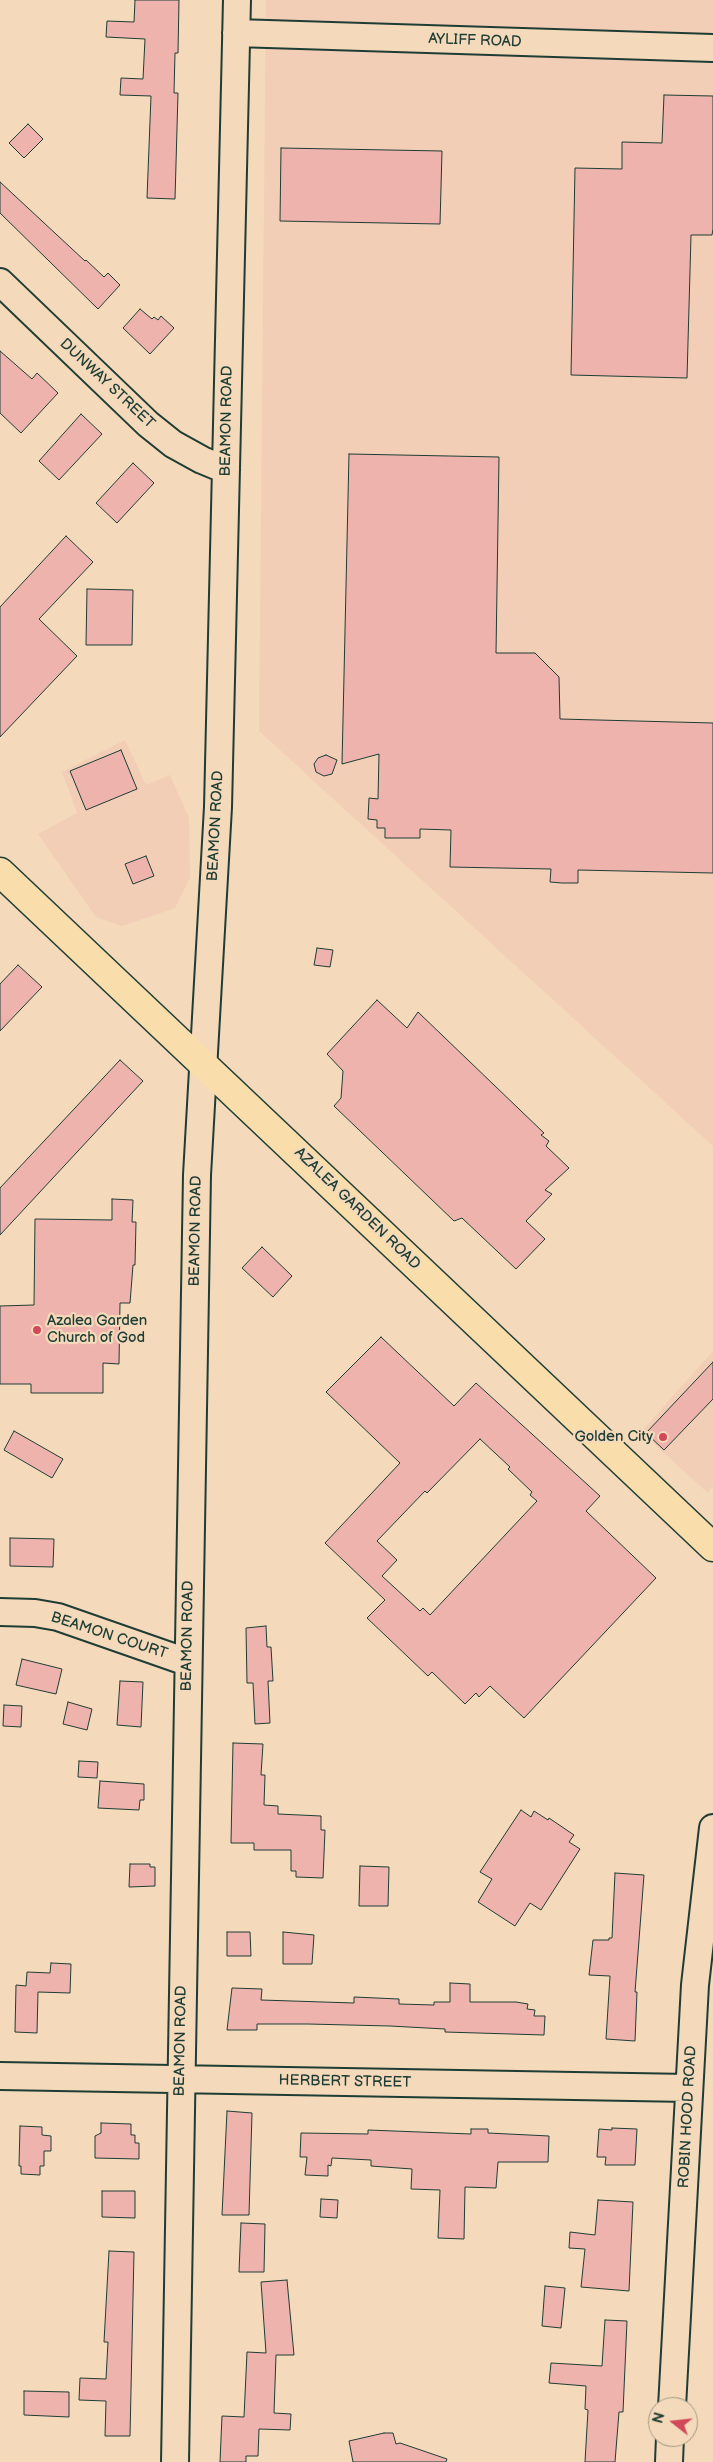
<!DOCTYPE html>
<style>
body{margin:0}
#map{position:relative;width:713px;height:2462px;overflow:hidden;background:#f4d9ba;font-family:"Balsamiq Sans",sans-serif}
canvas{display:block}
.north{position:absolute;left:648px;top:2397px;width:50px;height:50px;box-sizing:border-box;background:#f4d9ba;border:1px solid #9f9b84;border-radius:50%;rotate:286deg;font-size:14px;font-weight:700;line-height:20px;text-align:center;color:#1f3d34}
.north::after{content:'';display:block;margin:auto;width:18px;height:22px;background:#d1495b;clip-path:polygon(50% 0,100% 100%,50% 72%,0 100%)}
</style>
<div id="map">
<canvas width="713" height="2462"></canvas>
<div class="north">N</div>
</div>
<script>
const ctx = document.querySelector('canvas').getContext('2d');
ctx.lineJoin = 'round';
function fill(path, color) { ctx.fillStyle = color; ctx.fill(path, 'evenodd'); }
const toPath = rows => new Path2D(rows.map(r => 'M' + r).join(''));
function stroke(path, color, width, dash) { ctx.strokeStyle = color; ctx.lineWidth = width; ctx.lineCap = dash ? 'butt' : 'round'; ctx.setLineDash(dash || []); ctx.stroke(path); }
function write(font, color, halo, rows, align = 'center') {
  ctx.font = font + ' "Balsamiq Sans",sans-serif'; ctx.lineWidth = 4.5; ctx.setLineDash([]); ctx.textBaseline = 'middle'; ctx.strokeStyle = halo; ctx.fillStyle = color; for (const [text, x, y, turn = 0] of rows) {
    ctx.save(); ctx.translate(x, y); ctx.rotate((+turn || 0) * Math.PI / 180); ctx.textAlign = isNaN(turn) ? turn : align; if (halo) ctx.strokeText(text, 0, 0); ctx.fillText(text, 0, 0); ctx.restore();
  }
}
fill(toPath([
 [266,0,713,0,713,1146,259,731],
 [125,740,146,785,170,775,189,818,190,878,175,908,122,926,96,917,38,834,77,813,62,772],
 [713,1351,713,1486,708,1493,641,1432]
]), '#f2ceb6');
const building = toPath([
 [135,0,179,0,178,53,175,53,174,93,178,93,175,199,147,198,151,96,120,95,121,78,143,79,145,39,106,37,107,21,134,22,135,0],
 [664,95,713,96,713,229,712,235,691,235,687,378,571,375,575,168,622,169,622,142,662,143,664,95],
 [28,124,43,139,24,158,9,143,28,124],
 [281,148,442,151,440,224,280,221,281,148],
 [0,182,85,261,86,260,104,277,108,273,120,285,98,309,0,213,0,182],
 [140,309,152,319,154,317,158,320,161,316,174,328,150,354,123,328,140,309],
 [0,351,32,379,37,373,58,393,21,433,0,413,0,351],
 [81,414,102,434,59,480,39,461,81,414],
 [349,454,499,457,496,653,535,653,559,677,560,719,713,723,713,873,578,870,578,883,562,883,550,882,551,869,450,867,451,830,420,829,420,838,385,838,385,828,377,828,377,820,368,819,369,798,378,799,379,754,342,764,349,454],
 [133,463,154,483,117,523,96,503,133,463],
 [66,536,93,562,39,619,77,656,0,737,0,607,66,536],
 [87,589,133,590,132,645,86,645,87,589],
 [121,750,137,789,86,810,70,771,121,750],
 [326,755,337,760,332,774,324,776,316,772,314,764,318,758,326,755],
 [146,856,154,876,133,884,125,864,146,856],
 [317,948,333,950,330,967,314,965,317,948],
 [18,965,42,987,0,1031,0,984,18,965],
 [377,1000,407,1028,418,1012,544,1133,541,1135,549,1141,546,1146,569,1168,545,1190,552,1194,526,1221,545,1239,516,1269,462,1218,454,1221,334,1106,341,1098,343,1071,327,1054,377,1000],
 [120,1060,143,1081,0,1235,0,1188,120,1060],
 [112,1199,133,1200,132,1222,136,1222,135,1265,133,1265,130,1303,120,1303,119,1364,103,1363,103,1393,31,1393,31,1384,0,1384,0,1306,34,1305,35,1219,112,1220,112,1199],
 [262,1247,292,1276,273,1297,242,1268,262,1247],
 [381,1337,454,1406,476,1383,600,1496,586,1511,656,1578,524,1718,490,1686,479,1697,476,1693,465,1704,432,1672,428,1676,367,1618,385,1600,325,1543,400,1463,326,1392,381,1337],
 [480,1439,510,1467,508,1469,532,1492,530,1495,537,1501,430,1615,423,1608,420,1611,382,1576,397,1560,377,1541,425,1491,427,1493,480,1439],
 [713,1362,713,1399,664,1450,646,1433,713,1362],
 [14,1431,63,1459,52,1478,4,1450,14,1431],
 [10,1538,54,1539,53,1567,10,1566,10,1538],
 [266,1626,267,1647,271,1647,273,1681,268,1681,270,1723,255,1724,253,1683,247,1683,246,1628,266,1626],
 [22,1659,62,1669,56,1694,16,1685,22,1659],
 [120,1681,143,1682,141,1727,117,1725,120,1681],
 [68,1702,92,1709,87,1730,63,1724,68,1702],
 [4,1705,22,1706,21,1727,3,1726,4,1705],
 [233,1743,263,1744,261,1775,265,1775,264,1805,278,1806,278,1814,321,1816,321,1830,325,1830,323,1878,296,1877,296,1871,291,1871,291,1850,254,1850,254,1843,231,1843,233,1743],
 [79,1761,98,1762,97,1778,78,1777,79,1761],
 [100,1781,144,1784,144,1800,140,1800,139,1810,98,1808,100,1781],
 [521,1810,531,1817,534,1811,548,1820,549,1818,574,1835,569,1842,580,1849,541,1910,530,1903,515,1926,478,1902,492,1879,480,1872,521,1810],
 [130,1864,150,1864,150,1867,155,1867,155,1886,129,1887,130,1864],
 [360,1866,389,1867,388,1906,359,1906,360,1866],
 [615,1873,644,1875,635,1992,637,1992,635,2041,606,2039,610,1976,589,1975,593,1940,609,1940,609,1938,612,1938,615,1873],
 [227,1932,250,1932,251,1956,227,1956,227,1932],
 [283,1932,314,1935,312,1964,283,1964,283,1932],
 [51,1963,71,1964,70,1993,38,1992,37,2033,15,2032,16,1985,26,1986,27,1972,50,1973,51,1963],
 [450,1983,470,1984,470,2002,516,2002,528,2004,527,2009,535,2010,534,2016,545,2016,544,2035,445,2032,445,2029,390,2026,308,2024,257,2024,257,2030,227,2030,232,1988,262,1989,261,2000,354,2003,354,1997,399,1999,399,2004,434,2005,434,2002,450,2002,450,1983],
 [227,2111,252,2113,249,2215,222,2215,227,2111],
 [101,2123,131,2124,131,2135,135,2135,135,2143,139,2143,139,2159,95,2158,95,2136,101,2133,101,2123],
 [20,2126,42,2127,42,2135,51,2136,51,2151,44,2151,44,2166,40,2166,40,2175,21,2174,21,2166,19,2166,20,2126],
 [612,2128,637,2129,635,2165,605,2165,606,2157,597,2157,599,2129,612,2130,612,2128],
 [471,2129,488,2129,488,2133,549,2136,548,2162,498,2162,496,2188,465,2187,464,2239,438,2238,440,2190,411,2189,412,2169,371,2166,371,2160,332,2158,331,2166,328,2165,328,2176,305,2175,307,2157,300,2157,301,2133,368,2134,368,2130,471,2134,471,2129],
 [102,2191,135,2191,135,2218,102,2217,102,2191],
 [321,2199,338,2200,337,2218,320,2217,321,2199],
 [598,2200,633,2202,629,2291,581,2287,585,2249,569,2248,570,2232,595,2235,598,2200],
 [241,2223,265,2224,264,2272,239,2272,241,2223],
 [109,2251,134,2252,130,2436,105,2436,106,2401,79,2400,80,2378,106,2379,108,2342,104,2342,109,2251],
 [287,2280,294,2355,276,2355,274,2413,291,2414,290,2430,259,2429,258,2456,246,2456,246,2462,220,2462,222,2416,244,2417,247,2352,266,2353,261,2282,287,2280],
 [545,2286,565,2288,561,2328,542,2326,545,2286],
 [605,2320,627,2321,623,2412,619,2412,615,2462,585,2462,588,2410,585,2409,586,2386,549,2383,551,2363,602,2366,605,2320],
 [24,2391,69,2392,69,2417,24,2415,24,2391],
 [384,2433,393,2433,396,2444,400,2443,447,2459,446,2462,353,2462,349,2441,384,2433]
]);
fill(building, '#eeb3ad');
stroke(building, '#1f3d34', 1);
const minor = toPath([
 [236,33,713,48],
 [0,282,148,424,173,444,202,460,226,470],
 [0,1612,35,1613,58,1617,187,1662],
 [0,2076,689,2088],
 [672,2407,695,1985,713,1828],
 [175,2462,197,1175,218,807,237,0],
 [669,2462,670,2437]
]);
const major = toPath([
 [0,872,713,1547]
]);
stroke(minor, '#1f3d34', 30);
stroke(major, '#1f3d34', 31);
stroke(minor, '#f4d9ba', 26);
stroke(major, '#f9deab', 28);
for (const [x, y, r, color] of [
 [37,1330,5,"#d1495b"],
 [663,1437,5,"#d1495b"]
]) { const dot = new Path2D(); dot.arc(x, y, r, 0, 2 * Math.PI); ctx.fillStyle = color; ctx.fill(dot); stroke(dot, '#f4d9ba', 2); }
write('15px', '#1f3d34', '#f4d9ba', [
 ["AYLIFF ROAD",475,41,2],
 ["DUNWAY STREET",107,384,43],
 ["BEAMON ROAD",227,421,-89],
 ["BEAMON ROAD",216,826,-87],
 ["AZALEA GARDEN ROAD",357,1209,44],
 ["BEAMON ROAD",196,1231,-89],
 ["BEAMON COURT",109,1636,18],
 ["BEAMON ROAD",188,1636,-89],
 ["BEAMON ROAD",181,2041,-89],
 ["HERBERT STREET",345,2082,1],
 ["ROBIN HOOD ROAD",688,2117,-87]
]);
write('15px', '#1f3d34', '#f4d9ba', [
 ["Azalea Garden",47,1321],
 ["Church of God",47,1338],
 ["Golden City",653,1437,"right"]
], 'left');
</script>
